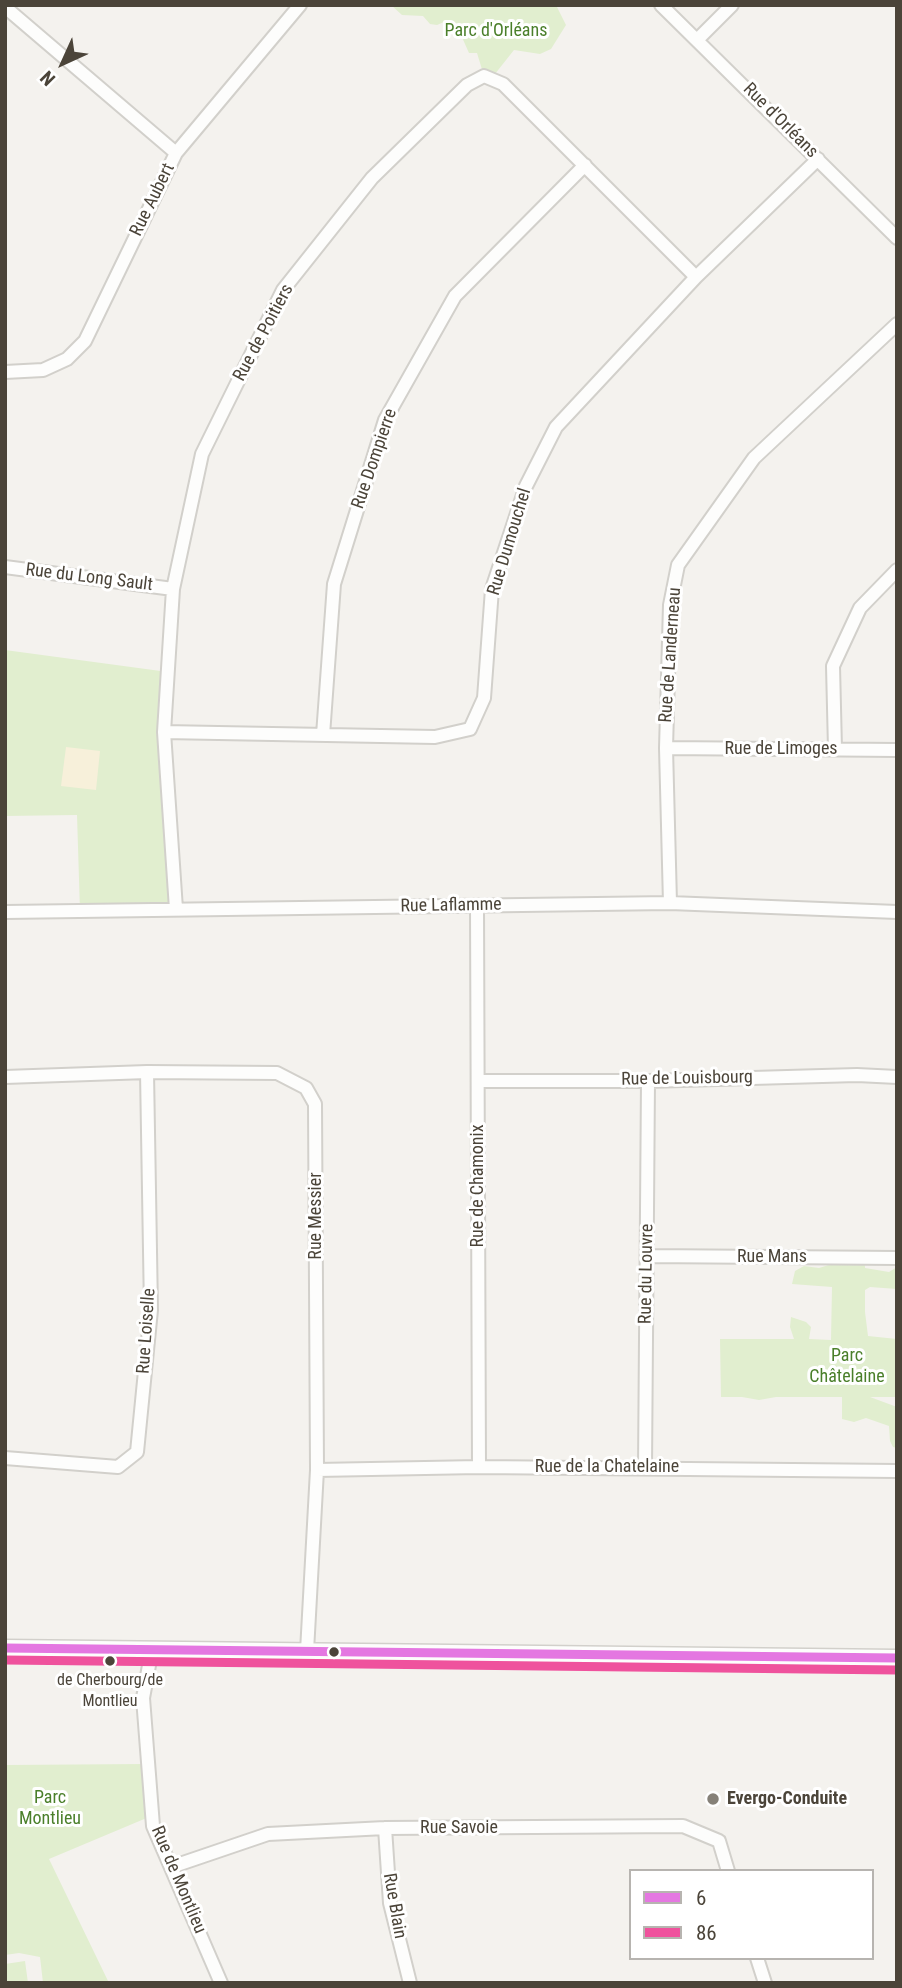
<!DOCTYPE html>
<meta charset="utf-8">
<style>
body{margin:0}
#map{position:relative;width:902px;height:1988px;overflow:hidden;background:#f4f2ee;font-family:"Roboto Condensed",sans-serif}
canvas{display:block}
.frame{position:absolute;inset:0;border:7px solid #4b4439;pointer-events:none}
.legend{position:absolute;left:629px;top:1869px;width:245px;height:91px;box-sizing:border-box;background:#fff;border:2px solid #b7b4b0;margin:0;padding:9px 12px;list-style:none;font-size:21px;color:#4b4439}
.legend li{display:flex;align-items:center;gap:14px;height:35px}
.legend b{width:35px;border:2px solid #b7b4b0}
.north{position:absolute;left:28px;top:28px;width:70px;height:70px;-webkit-text-stroke:5px #fff;paint-order:stroke;rotate:225deg;font-size:19px;font-weight:700;line-height:28px;text-align:center;color:#4b4439}
.north::after{content:'';display:block;margin:auto;width:24px;height:32px;background:#4b4439;clip-path:polygon(50% 0,100% 100%,50% 72%,0 100%)}
</style>
<div id="map">
<canvas width="902" height="1988"></canvas>
<div class="frame"></div>
<ul class="legend">
<li><b style="height:9px;background:#e477e1"></b>6</li>
<li><b style="height:9px;background:#ef529d"></b>86</li>
</ul>
<div class="north">N</div>
</div>
<script>
const ctx = document.querySelector('canvas').getContext('2d');
ctx.lineJoin = 'round';
function fill(path, color) { ctx.fillStyle = color; ctx.fill(path, 'evenodd'); }
const toPath = rows => new Path2D(rows.map(r => 'M' + r).join(''));
function stroke(path, color, width, dash) { ctx.strokeStyle = color; ctx.lineWidth = width; ctx.lineCap = dash ? 'butt' : 'round'; ctx.setLineDash(dash || []); ctx.stroke(path); }
function write(font, color, halo, rows, align = 'center') {
  ctx.font = font + ' "Roboto Condensed",sans-serif'; ctx.lineWidth = 6; ctx.setLineDash([]); ctx.textBaseline = 'middle'; ctx.strokeStyle = halo; ctx.fillStyle = color; for (const [text, x, y, turn = 0] of rows) {
    ctx.save(); ctx.translate(x, y); ctx.rotate((+turn || 0) * Math.PI / 180); ctx.textAlign = isNaN(turn) ? turn : align; if (halo) ctx.strokeText(text, 0, 0); ctx.fillText(text, 0, 0); ctx.restore();
  }
}
fill(toPath([
 [391,5,556,5,566,25,551,49,540,54,514,50,491,79,484,76,477,53,469,53,461,35,446,21,437,25,430,24,423,16,402,15],
 [5,650,168,672,176,909,80,911,77,815,5,816],
 [832,1257,865,1257,865,1268,889,1272,897,1267,897,1289,870,1287,865,1290,865,1312,868,1336,897,1339,897,1397,870,1397,897,1407,897,1448,893,1447,890,1441,889,1426,866,1418,854,1422,842,1419,842,1397,776,1397,759,1400,742,1397,721,1397,720,1339,794,1339,790,1327,791,1317,806,1322,811,1327,809,1339,831,1340,832,1287,792,1284,795,1271,804,1266,819,1268,832,1264],
 [144,1764,149,1817,49,1859,109,1983,43,1983,40,1957,19,1953,5,1955,5,1765],
 [25,1961,28,1983,5,1983,5,1964]
]), '#e1eecf');
fill(toPath([
 [66,747,100,751,96,790,61,786]
]), '#f7f0da');
const minor = toPath([
 [661,5,897,238],
 [5,7,176,153],
 [697,40,732,5],
 [5,372,43,370,67,359,85,341,176,153,300,5],
 [5,567,173,589],
 [164,732,435,737,470,729,484,698,492,589,526,486,556,427,696,277,818,159],
 [323,735,334,584,385,420,455,296,585,165],
 [666,748,897,750],
 [835,749,833,666,860,608,897,570],
 [670,903,666,748,670,605,678,565,754,458,897,324],
 [477,906,479,1467],
 [176,909,164,732,173,589,202,454,283,290,372,178,467,85,484,76,503,84,696,277],
 [5,912,670,903,897,912],
 [5,1077,147,1072,277,1073,306,1088,315,1104,317,1470,307,1651],
 [478,1081,648,1081,857,1075,897,1077],
 [647,1256,897,1258],
 [5,1458,118,1467,137,1452,151,1310,147,1072],
 [645,1467,648,1081],
 [317,1470,479,1467,897,1471],
 [152,1649,143,1698,153,1826,221,1983],
 [385,1828,390,1903,410,1983],
 [171,1867,268,1834,385,1828,683,1826,719,1841,728,1871],
 [757,1958,765,1983]
]);
const tertiary = toPath([
 [5,1648,897,1658]
]);
stroke(minor, '#d2d0cb', 16);
stroke(tertiary, '#d2d0cb', 19);
stroke(minor, '#fdfdfc', 12);
stroke(tertiary, '#fdfdfc', 16);
stroke(toPath([
 [5,1648,897,1658]
]), '#e477e1', 9);
stroke(toPath([
 [5,1660,897,1670]
]), '#ef529d', 9);
for (const [x, y, r, color] of [
 [334,1652,6,"#4b4439"],
 [110,1661,6,"#4b4439"],
 [713,1799,7,"#868178"]
]) { const dot = new Path2D(); dot.arc(x, y, r, 0, 2 * Math.PI); ctx.fillStyle = color; ctx.fill(dot); stroke(dot, '#fff', 2.5); }
write('16px', '#4b4439', '#fff', [
 ["de Cherbourg/de",110,1681],
 ["Montlieu",110,1702]
]);
write('18px', '#4a7f2a', '#fff', [
 ["Parc d'Orléans",496,31],
 ["Parc",847,1356],
 ["Châtelaine",847,1377],
 ["Parc",50,1798],
 ["Montlieu",50,1819]
]);
write('18px', '#4b4439', '#fff', [
 ["Rue d'Orléans",780,121,45],
 ["Rue Aubert",153,200,-64],
 ["Rue de Poitiers",264,333,-62],
 ["Rue Dompierre",375,459,-71],
 ["Rue Dumouchel",510,542,-73],
 ["Rue du Long Sault",89,578,7],
 ["Rue de Landerneau",671,655,-86],
 ["Rue de Limoges",781,749],
 ["Rue Laflamme",451,906,-1],
 ["Rue de Louisbourg",687,1079,-1],
 ["Rue de Chamonix",478,1186,-90],
 ["Rue Messier",316,1216,-90],
 ["Rue Mans",772,1257],
 ["Rue du Louvre",647,1274,-89],
 ["Rue Loiselle",147,1331,-86],
 ["Rue de la Chatelaine",607,1467],
 ["Rue Savoie",459,1828],
 ["Rue de Montlieu",178,1880,67],
 ["Rue Blain",394,1906,80]
]);
write('bold 18px', '#4b4439', '#fff', [
 ["Evergo-Conduite",727,1799]
], 'left');
</script>
